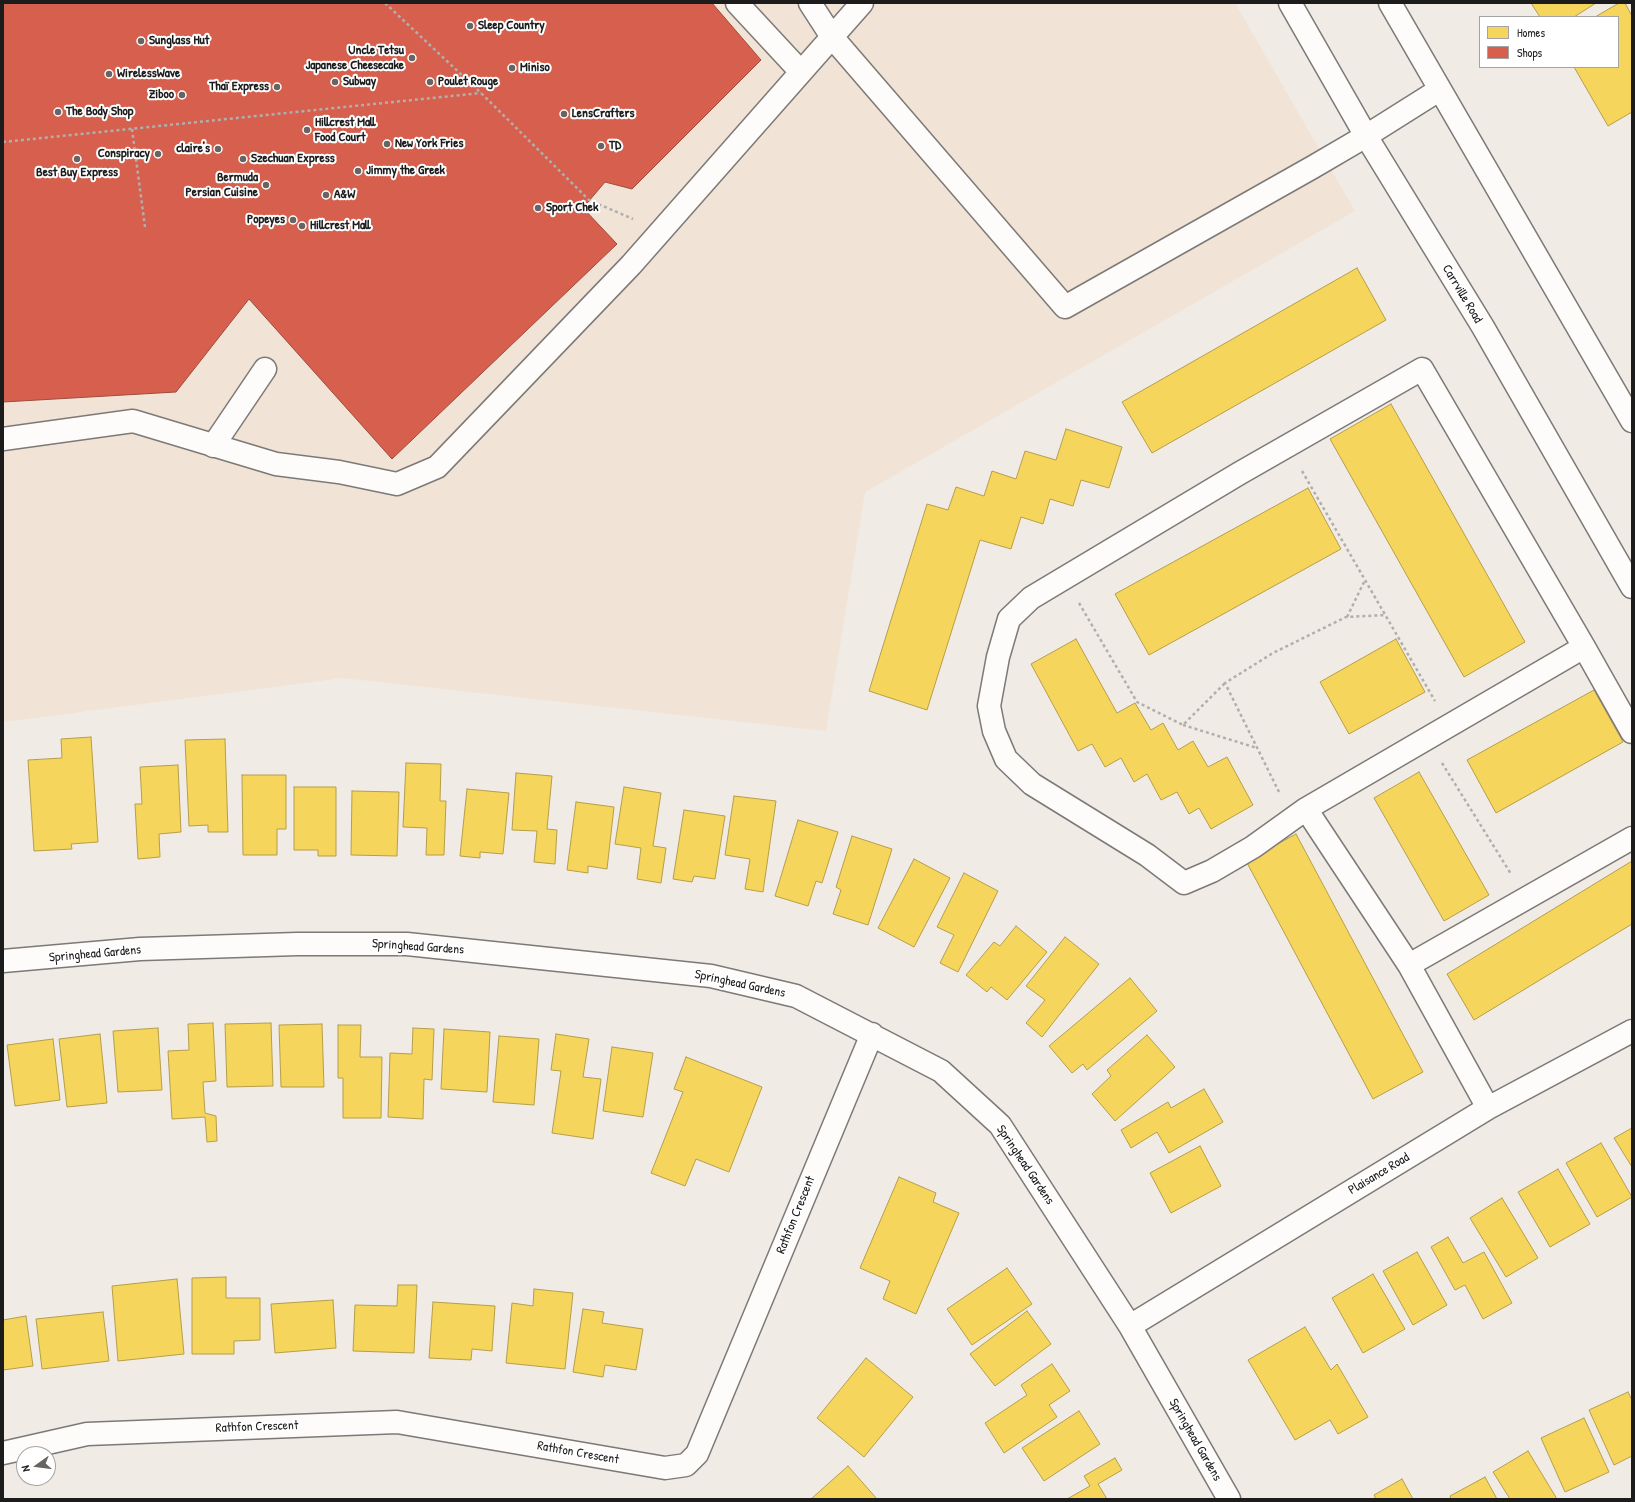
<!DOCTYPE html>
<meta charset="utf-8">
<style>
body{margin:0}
#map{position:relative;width:1635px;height:1502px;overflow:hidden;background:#f1ebe5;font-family:"Patrick Hand",sans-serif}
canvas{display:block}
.frame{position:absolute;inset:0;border:4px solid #1c1c1c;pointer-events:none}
.legend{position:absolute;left:1479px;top:16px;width:140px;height:52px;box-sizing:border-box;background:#fff;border:1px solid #a4a4a4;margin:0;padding:5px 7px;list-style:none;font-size:12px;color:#1c1c1c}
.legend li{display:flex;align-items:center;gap:8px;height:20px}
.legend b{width:20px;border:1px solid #a4a4a4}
.north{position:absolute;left:16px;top:1446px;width:40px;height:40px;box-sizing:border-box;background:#fff;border:1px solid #a4a4a4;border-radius:50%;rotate:256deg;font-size:11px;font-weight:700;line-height:16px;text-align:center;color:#1c1c1c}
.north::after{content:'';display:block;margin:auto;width:14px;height:18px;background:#676462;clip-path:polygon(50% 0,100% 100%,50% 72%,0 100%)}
</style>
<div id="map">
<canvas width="1635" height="1502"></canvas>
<div class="frame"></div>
<ul class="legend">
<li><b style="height:11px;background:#f6d55c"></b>Homes</li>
<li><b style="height:11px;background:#d6604d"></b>Shops</li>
</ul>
<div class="north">N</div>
</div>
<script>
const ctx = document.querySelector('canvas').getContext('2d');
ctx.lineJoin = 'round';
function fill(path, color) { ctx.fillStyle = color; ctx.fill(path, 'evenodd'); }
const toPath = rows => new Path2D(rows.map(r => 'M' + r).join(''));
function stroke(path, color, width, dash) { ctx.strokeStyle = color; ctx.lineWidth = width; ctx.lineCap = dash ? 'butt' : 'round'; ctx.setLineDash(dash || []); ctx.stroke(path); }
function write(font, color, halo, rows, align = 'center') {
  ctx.font = font + ' "Patrick Hand",sans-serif'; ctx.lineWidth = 4; ctx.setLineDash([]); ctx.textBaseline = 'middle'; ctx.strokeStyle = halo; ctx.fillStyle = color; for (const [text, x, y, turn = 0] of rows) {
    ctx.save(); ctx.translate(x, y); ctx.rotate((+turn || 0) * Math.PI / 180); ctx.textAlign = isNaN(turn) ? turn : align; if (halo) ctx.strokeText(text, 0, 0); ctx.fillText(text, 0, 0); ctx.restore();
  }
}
fill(toPath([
 [3,3,1235,3,1355,211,865,492,826,731,343,678,3,722]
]), '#f1e3d5');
const homes = toPath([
 [1531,3,1596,3,1574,17,1540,17,1531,3],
 [1619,3,1625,3,1632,16,1632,112,1608,126,1574,67,1618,67,1618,17,1595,17,1619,3],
 [1357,268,1386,320,1152,453,1122,402,1357,268],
 [1391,404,1525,642,1464,677,1330,439,1391,404],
 [1066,429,1122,447,1109,488,1081,480,1073,506,1050,499,1043,524,1021,517,1011,549,980,540,927,710,869,691,927,504,948,510,956,487,984,496,992,471,1016,479,1025,451,1056,460,1066,429],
 [1308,488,1341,549,1149,655,1115,594,1308,488],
 [1076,639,1117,713,1135,703,1151,730,1163,723,1178,750,1193,741,1208,767,1227,757,1253,805,1211,829,1199,808,1189,814,1177,792,1161,800,1147,774,1134,782,1121,758,1105,767,1092,744,1078,751,1031,664,1076,639],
 [1396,639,1425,692,1349,734,1320,682,1396,639],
 [1594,690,1623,742,1496,813,1467,760,1594,690],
 [91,737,98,842,71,844,72,849,34,851,28,760,62,758,61,739,91,737],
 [225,739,228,832,208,832,208,825,189,826,185,740,225,739],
 [406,763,441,764,440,801,446,801,444,855,426,855,427,828,403,827,406,763],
 [178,765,181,832,159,834,160,857,138,859,135,804,142,804,140,767,178,765],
 [1419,772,1489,895,1444,921,1374,798,1419,772],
 [516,773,552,776,547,829,557,830,555,864,534,862,537,831,512,830,516,773],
 [242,775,286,775,286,829,277,829,277,855,243,855,242,775],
 [294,787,336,787,336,856,318,856,318,850,294,850,294,787],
 [624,787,661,793,653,846,666,848,661,883,637,879,641,848,615,844,624,787],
 [467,789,509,793,503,854,480,852,480,858,460,856,467,789],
 [352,791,399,792,397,856,351,855,352,791],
 [734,796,776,801,763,892,745,889,750,859,725,855,734,796],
 [576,802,614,807,607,869,588,866,588,873,567,870,576,802],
 [684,810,725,816,715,879,694,876,692,882,673,879,684,810],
 [798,820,838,832,822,883,816,881,808,906,775,896,798,820],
 [1296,834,1423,1072,1373,1099,1246,861,1296,834],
 [852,836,892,849,868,925,833,914,841,890,836,887,852,836],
 [914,859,950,878,914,947,878,928,914,859],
 [1632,861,1632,924,1474,1020,1447,974,1632,861],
 [964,873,998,891,958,972,940,963,954,935,937,927,964,873],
 [1016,926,1047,952,1007,1000,991,987,987,992,966,975,994,942,1000,946,1016,926],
 [1065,937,1099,964,1042,1037,1026,1023,1045,1000,1026,986,1065,937],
 [1130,978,1157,1011,1087,1070,1083,1064,1072,1073,1049,1046,1130,978],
 [213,1023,216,1081,203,1082,205,1113,216,1116,217,1141,207,1142,205,1117,172,1119,168,1051,189,1050,188,1024,213,1023],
 [271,1023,273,1086,227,1087,225,1024,271,1023],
 [322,1024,324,1087,281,1087,279,1025,322,1024],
 [338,1025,361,1025,360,1057,382,1057,381,1118,343,1118,343,1078,338,1078,338,1025],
 [158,1028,162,1090,118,1092,113,1031,158,1028],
 [413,1028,434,1029,432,1080,424,1079,423,1119,388,1117,390,1053,412,1054,413,1028],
 [444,1029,490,1032,487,1092,441,1089,444,1029],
 [100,1034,107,1103,67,1107,59,1039,100,1034],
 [556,1034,589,1039,583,1077,601,1079,593,1139,552,1133,561,1071,551,1070,556,1034],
 [1147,1035,1175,1067,1115,1121,1092,1094,1111,1076,1107,1070,1147,1035],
 [499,1036,539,1039,534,1105,493,1102,499,1036],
 [53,1039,60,1100,15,1106,7,1045,53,1039],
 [612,1047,653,1053,643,1117,603,1111,612,1047],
 [686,1057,762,1087,729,1172,696,1159,685,1186,651,1173,683,1092,674,1089,686,1057],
 [1204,1089,1223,1122,1169,1153,1157,1132,1131,1148,1121,1130,1168,1102,1171,1108,1204,1089],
 [1632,1128,1632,1167,1614,1138,1632,1128],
 [1601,1143,1632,1197,1597,1217,1566,1163,1601,1143],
 [1200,1146,1221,1186,1171,1213,1150,1173,1200,1146],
 [1558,1169,1590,1224,1550,1247,1518,1192,1558,1169],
 [899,1177,936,1193,933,1202,959,1213,916,1314,883,1299,890,1281,860,1268,899,1177],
 [1502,1198,1538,1258,1506,1277,1470,1218,1502,1198],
 [1448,1237,1463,1263,1484,1252,1512,1303,1483,1319,1465,1285,1455,1290,1431,1247,1448,1237],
 [1417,1252,1447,1305,1413,1325,1383,1271,1417,1252],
 [1007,1268,1032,1304,972,1345,947,1309,1007,1268],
 [1373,1274,1405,1329,1363,1353,1332,1298,1373,1274],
 [226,1277,226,1298,260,1298,260,1340,234,1341,234,1354,192,1354,192,1278,226,1277],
 [177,1279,184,1354,118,1361,112,1286,177,1279],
 [398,1285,417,1285,414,1353,353,1351,355,1305,397,1306,398,1285],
 [534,1289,573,1293,565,1369,506,1363,512,1303,533,1306,534,1289],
 [333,1300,336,1348,275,1353,271,1304,333,1300],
 [433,1302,495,1306,492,1351,472,1349,471,1360,429,1358,433,1302],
 [583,1309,604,1312,602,1323,643,1329,636,1370,605,1365,603,1377,573,1372,583,1309],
 [1027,1311,1051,1344,995,1386,970,1354,1027,1311],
 [103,1312,109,1361,42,1369,36,1319,103,1312],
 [26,1316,33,1366,3,1370,3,1320,26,1316],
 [1305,1327,1331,1370,1337,1364,1368,1417,1338,1434,1330,1420,1295,1440,1248,1360,1305,1327],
 [866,1358,913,1397,864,1457,817,1418,866,1358],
 [1052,1364,1070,1391,1049,1405,1057,1417,1004,1453,985,1423,1027,1395,1021,1385,1052,1364],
 [1628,1392,1632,1400,1632,1456,1614,1465,1589,1410,1628,1392],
 [1079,1411,1100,1444,1044,1481,1022,1448,1079,1411],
 [1584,1418,1609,1472,1565,1492,1541,1438,1584,1418],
 [1528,1451,1557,1499,1510,1499,1493,1472,1528,1451],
 [1115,1458,1122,1470,1098,1484,1107,1499,1067,1499,1090,1486,1084,1476,1115,1458],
 [848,1466,877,1499,811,1499,848,1466],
 [1485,1477,1497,1499,1451,1499,1450,1496,1485,1477],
 [1402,1479,1413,1499,1376,1499,1374,1495,1402,1479]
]);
fill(homes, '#f6d55c');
stroke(homes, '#b59e49', 1);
const shops = toPath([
 [3,3,712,3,761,60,632,189,605,182,583,208,617,244,392,459,249,299,176,392,3,402,3,3]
]);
fill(shops, '#d6604d');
stroke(shops, '#9e4c3e', 1);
const minor = toPath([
 [737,3,801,72],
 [810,3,832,37,1065,307,1313,167,1366,136,1439,90],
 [3,439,133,421,276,464,339,472,397,484,437,467,631,265,862,3],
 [213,446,265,369],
 [1584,647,1306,809,1253,847,1212,871,1184,883,1147,855,1032,784,1006,759,994,731,989,706,998,657,1009,619,1031,598,1240,473,1422,369,1584,647,1632,732],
 [1306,809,1409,965,1488,1108],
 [3,961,140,949,297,944,407,944,711,976,796,996,941,1071,1000,1125,1130,1326,1229,1499],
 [1409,965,1632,838],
 [1130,1326,1488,1108,1632,1031],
 [3,1453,87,1434,397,1422,665,1468,686,1465,697,1454,872,1034]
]);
const major = toPath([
 [1290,3,1366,136,1483,327,1632,587],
 [1390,3,1632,421]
]);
stroke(minor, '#7c7976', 25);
stroke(major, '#7c7976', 25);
stroke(toPath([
 [385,3,481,93,589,200,633,219],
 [132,129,145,227],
 [3,142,481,93],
 [1302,471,1435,701],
 [1079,603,1137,702,1183,725,1225,683],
 [1347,617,1365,580],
 [1183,725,1257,748],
 [1442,763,1511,874],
 [1279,792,1225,683,1273,653,1346,617,1386,615]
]), '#b0afae', 2.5, [3, 3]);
stroke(minor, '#fdfcfb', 22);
stroke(major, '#fdfcfb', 22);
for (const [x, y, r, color] of [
 [470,26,4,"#676462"],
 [141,41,4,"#676462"],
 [412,58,4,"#676462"],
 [512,68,4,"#676462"],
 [109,74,4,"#676462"],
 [335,82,4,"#676462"],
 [430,82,4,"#676462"],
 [277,87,4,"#676462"],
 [182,95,4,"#676462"],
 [58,112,4,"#676462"],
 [564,114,4,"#676462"],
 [307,130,4,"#676462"],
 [387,144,4,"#676462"],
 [601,146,4,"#676462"],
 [218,149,4,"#676462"],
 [158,154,4,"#676462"],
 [77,159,4,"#676462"],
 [243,159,4,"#676462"],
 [358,171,4,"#676462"],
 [266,185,4,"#676462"],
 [326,195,4,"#676462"],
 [538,208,4,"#676462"],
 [293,220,4,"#676462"],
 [302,226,4,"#676462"]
]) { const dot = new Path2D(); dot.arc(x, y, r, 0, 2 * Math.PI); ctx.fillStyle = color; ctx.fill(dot); stroke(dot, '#fff', 1.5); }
write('bold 13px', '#1c1c1c', '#fff', [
 ["Sleep Country",478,26],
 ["Sunglass Hut",149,41],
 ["Uncle Tetsu",404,51,"right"],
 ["Japanese Cheesecake",404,66,"right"],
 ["Miniso",520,68],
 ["WirelessWave",117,74],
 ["Subway",343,82],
 ["Poulet Rouge",438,82],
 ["Thaï Express",269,87,"right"],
 ["Ziboo",174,95,"right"],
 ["The Body Shop",66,112],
 ["LensCrafters",572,114],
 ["Hillcrest Mall",315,123],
 ["Food Court",315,138],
 ["New York Fries",395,144],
 ["TD",609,146],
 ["claire's",210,149,"right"],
 ["Conspiracy",150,154,"right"],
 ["Szechuan Express",251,159],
 ["Jimmy the Greek",366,171],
 ["Best Buy Express",77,173,"center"],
 ["Bermuda",258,178,"right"],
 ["Persian Cuisine",258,193,"right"],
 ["A&W",334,195],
 ["Sport Chek",546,208],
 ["Popeyes",285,220,"right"],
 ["Hillcrest Mall",310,226]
], 'left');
write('13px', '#1c1c1c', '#fff', [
 ["Carrville Road",1462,294,59],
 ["Springhead Gardens",418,947,4],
 ["Springhead Gardens",95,954,-5],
 ["Springhead Gardens",740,984,12],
 ["Springhead Gardens",1025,1165,56],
 ["Plaisance Road",1379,1174,-31],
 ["Rathfon Crescent",796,1215,-68],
 ["Rathfon Crescent",257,1427,-2],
 ["Springhead Gardens",1195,1440,60],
 ["Rathfon Crescent",578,1453,10]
]);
</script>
